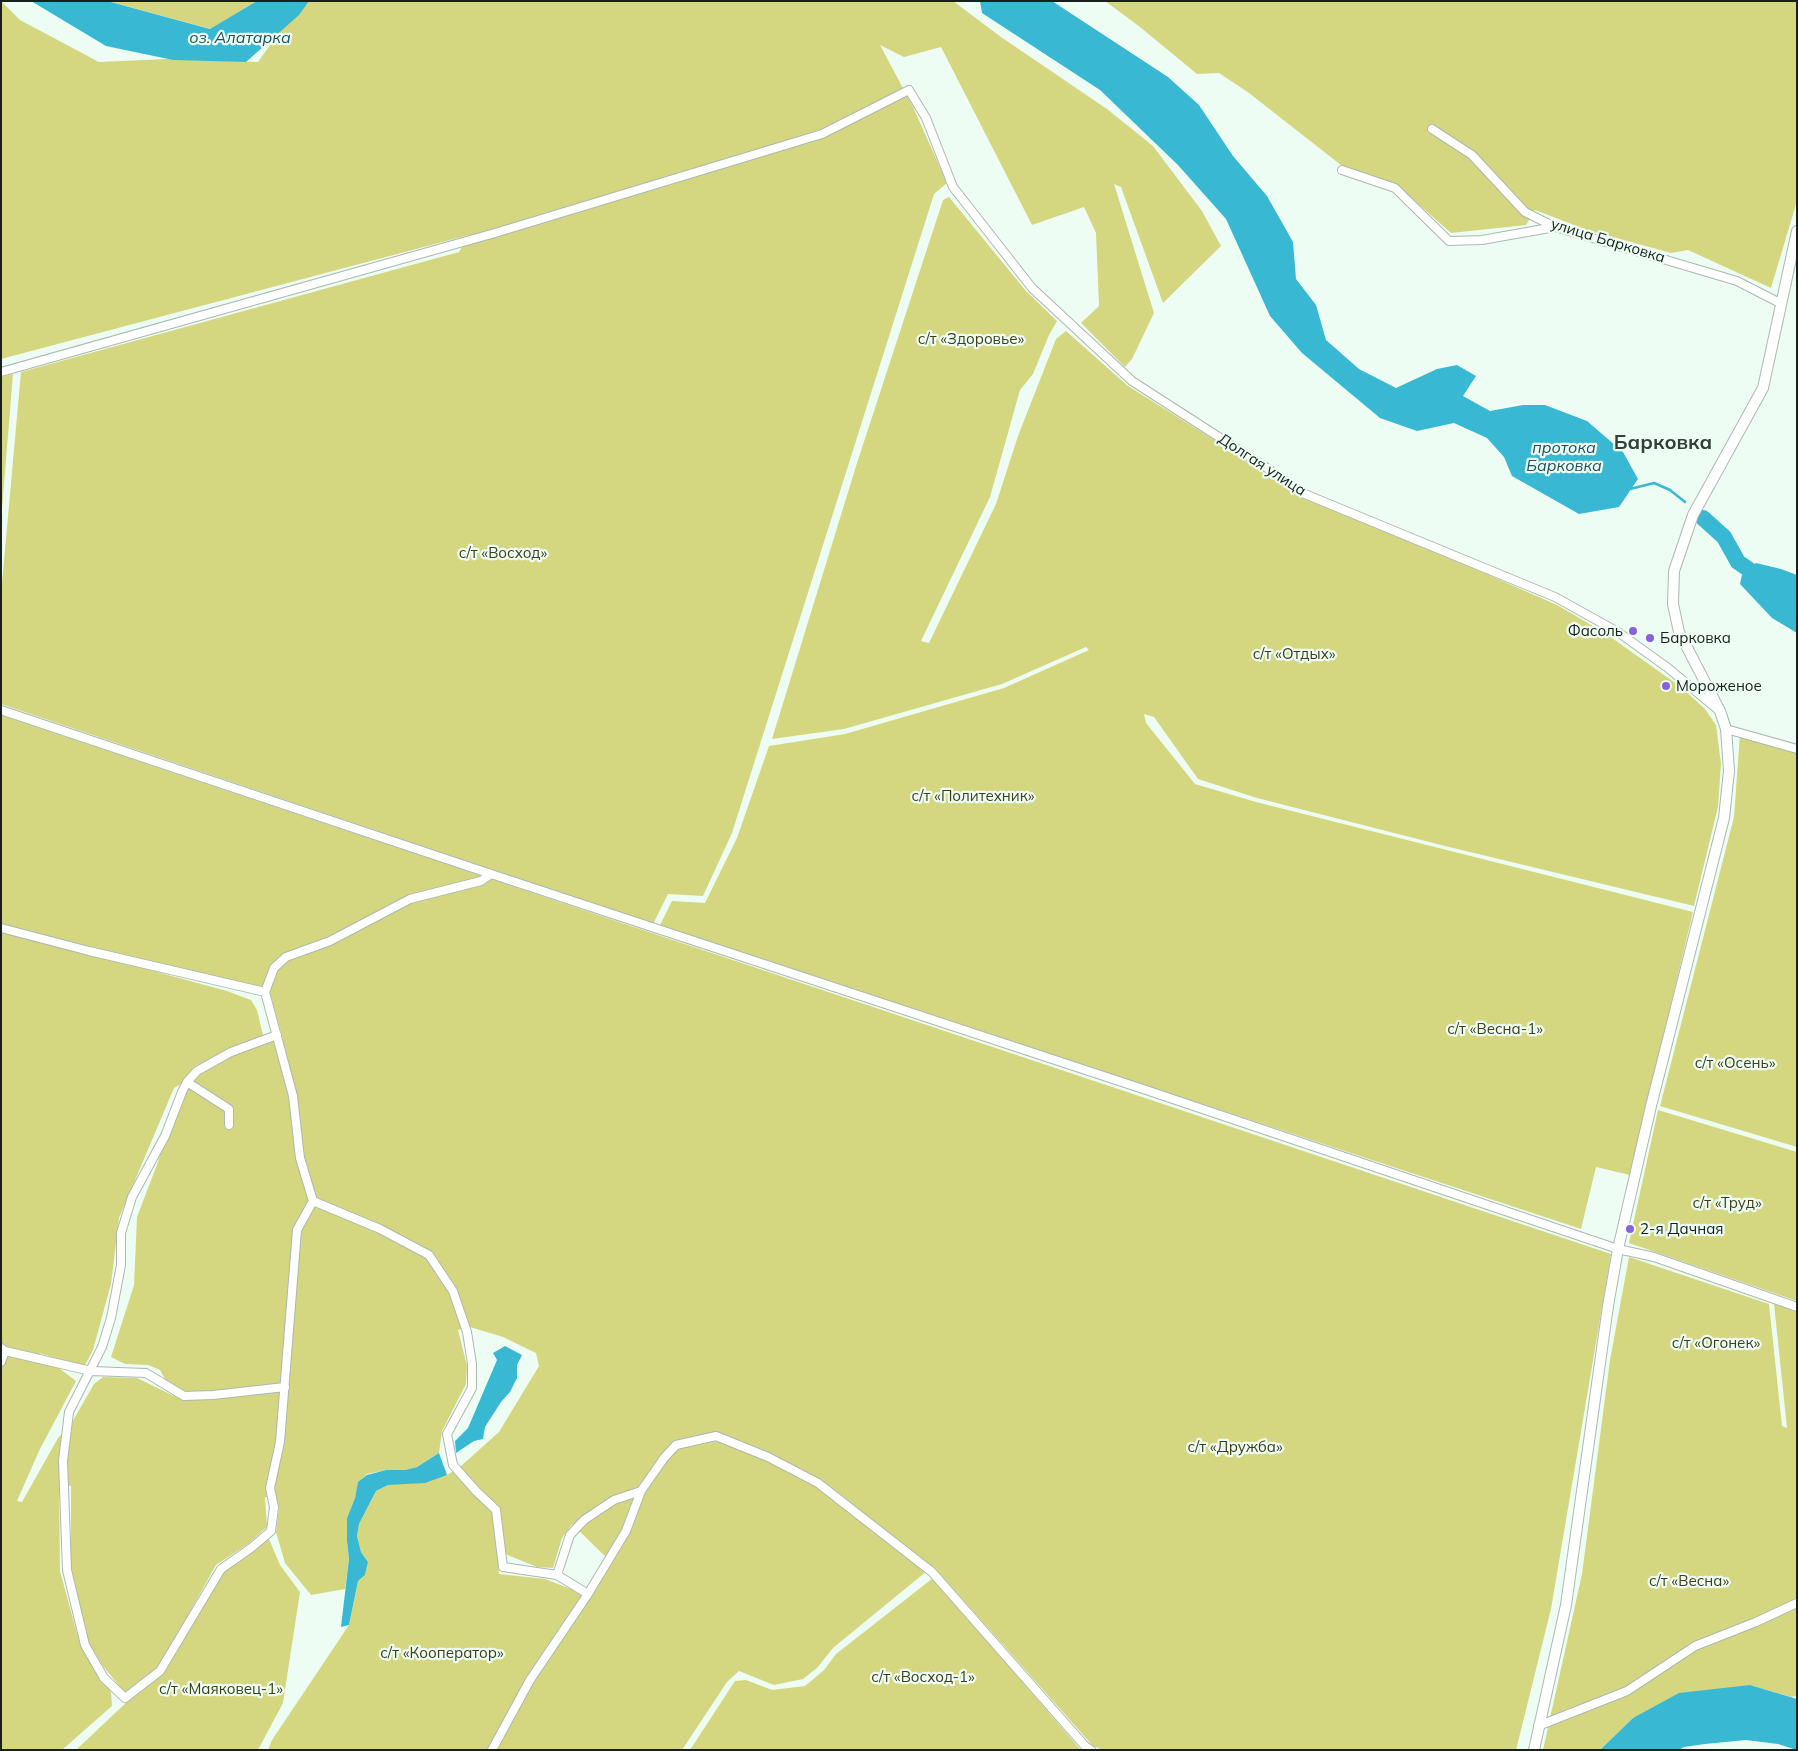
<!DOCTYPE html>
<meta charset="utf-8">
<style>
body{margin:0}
#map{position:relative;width:1798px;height:1751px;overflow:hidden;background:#edfdf4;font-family:Mulish,sans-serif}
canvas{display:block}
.frame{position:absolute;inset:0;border:2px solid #191f1c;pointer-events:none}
</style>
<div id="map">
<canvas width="1798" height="1751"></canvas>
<div class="frame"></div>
</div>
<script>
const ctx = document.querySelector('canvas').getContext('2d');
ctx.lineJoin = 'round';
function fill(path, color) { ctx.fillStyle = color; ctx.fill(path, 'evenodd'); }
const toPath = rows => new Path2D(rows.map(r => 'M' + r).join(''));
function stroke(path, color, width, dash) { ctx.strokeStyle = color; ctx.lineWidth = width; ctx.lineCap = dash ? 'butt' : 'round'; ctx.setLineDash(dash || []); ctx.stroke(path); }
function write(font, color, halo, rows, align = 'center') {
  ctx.font = font + ' Mulish,sans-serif'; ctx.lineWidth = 4.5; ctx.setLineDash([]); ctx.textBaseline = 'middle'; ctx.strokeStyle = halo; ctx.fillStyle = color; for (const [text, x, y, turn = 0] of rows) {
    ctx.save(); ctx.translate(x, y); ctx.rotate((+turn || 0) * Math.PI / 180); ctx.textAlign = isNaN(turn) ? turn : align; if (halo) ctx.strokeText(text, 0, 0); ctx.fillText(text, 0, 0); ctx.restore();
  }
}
fill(toPath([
 [1,1,20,20,99,62,166,59,258,62,301,1,953,1,1001,37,1107,109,1153,146,1202,211,1221,246,1163,303,1121,187,1114,184,1154,313,1132,359,1125,367,1081,323,1099,306,1096,233,1084,207,1032,225,941,47,904,57,880,45,913,107,947,183,934,194,732,833,703,896,668,894,653,924,1,704,1,594,21,372,459,252,469,235,1,359],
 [107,1,257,1,211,29],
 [1105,1,1797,1,1797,201,1771,288,1688,250,1671,253,1587,230,1535,210,1526,225,1451,233,1397,185,1346,169,1249,93,1219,73,1197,74,1140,27],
 [949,197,1026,291,1057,321,1049,335,1033,374,1020,390,990,497,921,641,929,643,996,504,1018,436,1056,339,1066,331,1128,386,1216,441,1298,496,1441,554,1557,605,1605,633,1681,687,1705,709,1716,725,1721,764,1718,807,1694,906,1445,846,1257,798,1198,779,1154,717,1144,714,1146,723,1195,784,1256,802,1693,912,1630,1175,1596,1167,1581,1229,660,925,672,901,705,903,737,838,769,746,845,734,1004,688,1089,650,1086,647,1002,684,844,729,772,739,857,463,943,200],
 [13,374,1,521,1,377],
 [1,715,1611,1254,1551,1609,1516,1750,1103,1750,1093,1746,933,1566,833,1648,817,1668,803,1679,774,1685,739,1671,727,1682,682,1750,268,1750,272,1740,349,1625,358,1581,365,1575,368,1562,361,1552,357,1536,359,1524,376,1491,388,1485,447,1475,461,1466,499,1432,539,1366,536,1353,503,1337,470,1327,458,1330,467,1366,466,1384,442,1431,439,1453,417,1467,405,1470,386,1470,367,1474,358,1483,355,1498,347,1518,347,1541,349,1559,345,1589,311,1595,285,1563,276,1532,279,1508,275,1497,265,1497,267,1527,248,1544,216,1565,174,1640,180,1644,224,1569,269,1539,280,1565,300,1592,283,1703,258,1750,76,1750,130,1699,103,1666,88,1641,71,1568,71,1486,59,1485,60,1571,79,1641,111,1692,112,1706,62,1750,1,1750],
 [160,963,269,989,283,1039,265,1044,257,1010,251,1000,227,991,157,972],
 [181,1084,158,1162,137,1217,134,1285,111,1357,125,1364,148,1365,160,1370,174,1396,137,1378,103,1377,94,1384,71,1424,58,1438,22,1502,17,1501,39,1451,76,1381,39,1353,78,1365,85,1365,93,1350,111,1284,119,1218,174,1088],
 [572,1524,612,1563,587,1600,576,1591,545,1579,499,1574,497,1548,505,1554,537,1567,553,1568,562,1538],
 [1740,734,1797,751,1797,1147,1660,1106,1734,817],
 [1658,1110,1797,1152,1797,1301,1629,1243],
 [1629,1257,1769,1304,1782,1426,1787,1428,1774,1304,1797,1312,1797,1696,1791,1697,1750,1685,1633,1718,1600,1750,1543,1750,1582,1574,1610,1360],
 [933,1578,1081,1750,690,1750,735,1681,746,1680,772,1690,805,1686,824,1670,836,1654]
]), '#d4d780');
fill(toPath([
 [31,1,107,1,210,29,257,1,309,1,299,15,246,62,173,60,106,46],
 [980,1,1052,1,1168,77,1199,105,1233,156,1267,196,1293,242,1296,279,1316,305,1326,340,1359,369,1396,388,1437,369,1457,365,1476,376,1463,396,1490,411,1523,405,1545,405,1587,421,1623,452,1638,479,1619,507,1579,514,1512,476,1504,457,1487,438,1454,423,1417,431,1380,418,1302,353,1270,316,1226,219,1178,165,1100,90,982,13],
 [1756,563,1781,569,1797,575,1797,633,1772,618,1740,584,1742,575],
 [505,1346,522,1355,517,1365,517,1378,510,1392,501,1402,485,1427,483,1439,474,1441,456,1453,455,1441,468,1428,497,1360,493,1353],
 [439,1453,447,1475,425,1483,388,1485,376,1491,359,1524,357,1536,361,1552,368,1562,365,1575,358,1581,349,1625,341,1627,349,1559,347,1541,347,1518,355,1498,358,1482,367,1475,386,1470,405,1470,417,1467],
 [1750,1685,1797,1699,1797,1750,1778,1744,1746,1740,1705,1744,1684,1747,1679,1750,1600,1750,1633,1718,1679,1693]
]), '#39b8d3');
stroke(toPath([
 [1630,489,1654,483,1670,490,1685,502]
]), '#39b8d3', 2.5);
stroke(toPath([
 [1703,518,1724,537,1738,562,1777,589,1797,600]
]), '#39b8d3', 16);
const street = toPath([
 [1432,129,1472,155,1525,212,1555,227,1737,281,1780,303],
 [1342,170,1395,188,1449,241,1482,240,1555,227],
 [1,372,495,233,822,134,909,90,926,118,953,187,1032,288,1132,381,1270,470,1300,492,1555,597,1618,632,1668,668,1717,709],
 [1,710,491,874,1146,1090,1618,1249,1654,1257,1797,1307],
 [1726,729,1797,749],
 [1,928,89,951,265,992],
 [277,1035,231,1052,197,1071,187,1082,182,1092,165,1136,132,1197,121,1233,121,1265,111,1318,102,1347,69,1412,63,1461,67,1570,85,1645,104,1678,125,1698,160,1671,221,1569,251,1548,271,1531,274,1507,270,1488,280,1442,297,1230,313,1201,300,1158,293,1096,265,992,274,968,286,957,330,941,410,899,481,881,491,874],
 [187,1082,229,1109,229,1125],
 [313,1201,380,1229,429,1255,453,1291,467,1332,472,1364,472,1388,447,1434,453,1465,476,1491,496,1510,503,1567,557,1575,588,1594],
 [1,1348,5,1351,91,1371,146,1373,184,1396,213,1395,285,1387],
 [1,1362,5,1351],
 [557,1575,570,1535,584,1520,614,1500,641,1491],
 [1538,1726,1627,1691,1695,1646,1756,1622,1797,1603],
 [492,1750,530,1680,588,1594,626,1531,641,1491,664,1458,676,1445,716,1436,768,1457,818,1483,932,1572,1085,1746,1091,1750]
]);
const secondary = toPath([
 [1534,1750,1566,1605,1608,1306,1618,1249,1651,1106,1724,818,1729,771,1726,729,1720,711,1679,632,1673,604,1674,571,1693,515,1763,388,1797,231]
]);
stroke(street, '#abb9b1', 10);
stroke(secondary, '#abb9b1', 12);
stroke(street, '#fff', 8);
stroke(secondary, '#fff', 10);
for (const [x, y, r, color] of [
 [1633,631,5,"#8662dd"],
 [1650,638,5,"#8662dd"],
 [1666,686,5,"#8662dd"],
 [1630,1229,5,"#8662dd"]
]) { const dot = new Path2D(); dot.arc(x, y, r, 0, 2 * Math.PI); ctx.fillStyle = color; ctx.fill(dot); stroke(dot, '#edfdf4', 2); }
write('15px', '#191f1c', '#edfdf4', [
 ["улица Барковка",1608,241,17],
 ["Долгая улица",1262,465,33]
]);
write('15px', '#3e3f18', '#edfdf4', [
 ["с/т «Здоровье»",971,339],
 ["с/т «Восход»",503,553],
 ["с/т «Отдых»",1294,654],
 ["с/т «Политехник»",973,796],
 ["с/т «Весна-1»",1495,1029],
 ["с/т «Осень»",1735,1063],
 ["с/т «Труд»",1727,1203],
 ["с/т «Огонек»",1716,1343],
 ["с/т «Дружба»",1235,1447],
 ["с/т «Весна»",1689,1581],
 ["с/т «Кооператор»",442,1653],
 ["с/т «Восход-1»",923,1677],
 ["с/т «Маяковец-1»",221,1689]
]);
write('15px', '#191f1c', '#edfdf4', [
 ["Фасоль",1623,631,"right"],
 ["Барковка",1660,638],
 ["Мороженое",1676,686],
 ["2-я Дачная",1640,1229]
], 'left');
write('italic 16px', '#1c505b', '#edfdf4', [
 ["оз. Алатарка",240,38],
 ["протока",1564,448],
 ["Барковка",1564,466]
]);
write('bold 20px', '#333f39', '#edfdf4', [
 ["Барковка",1663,443]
]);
</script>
